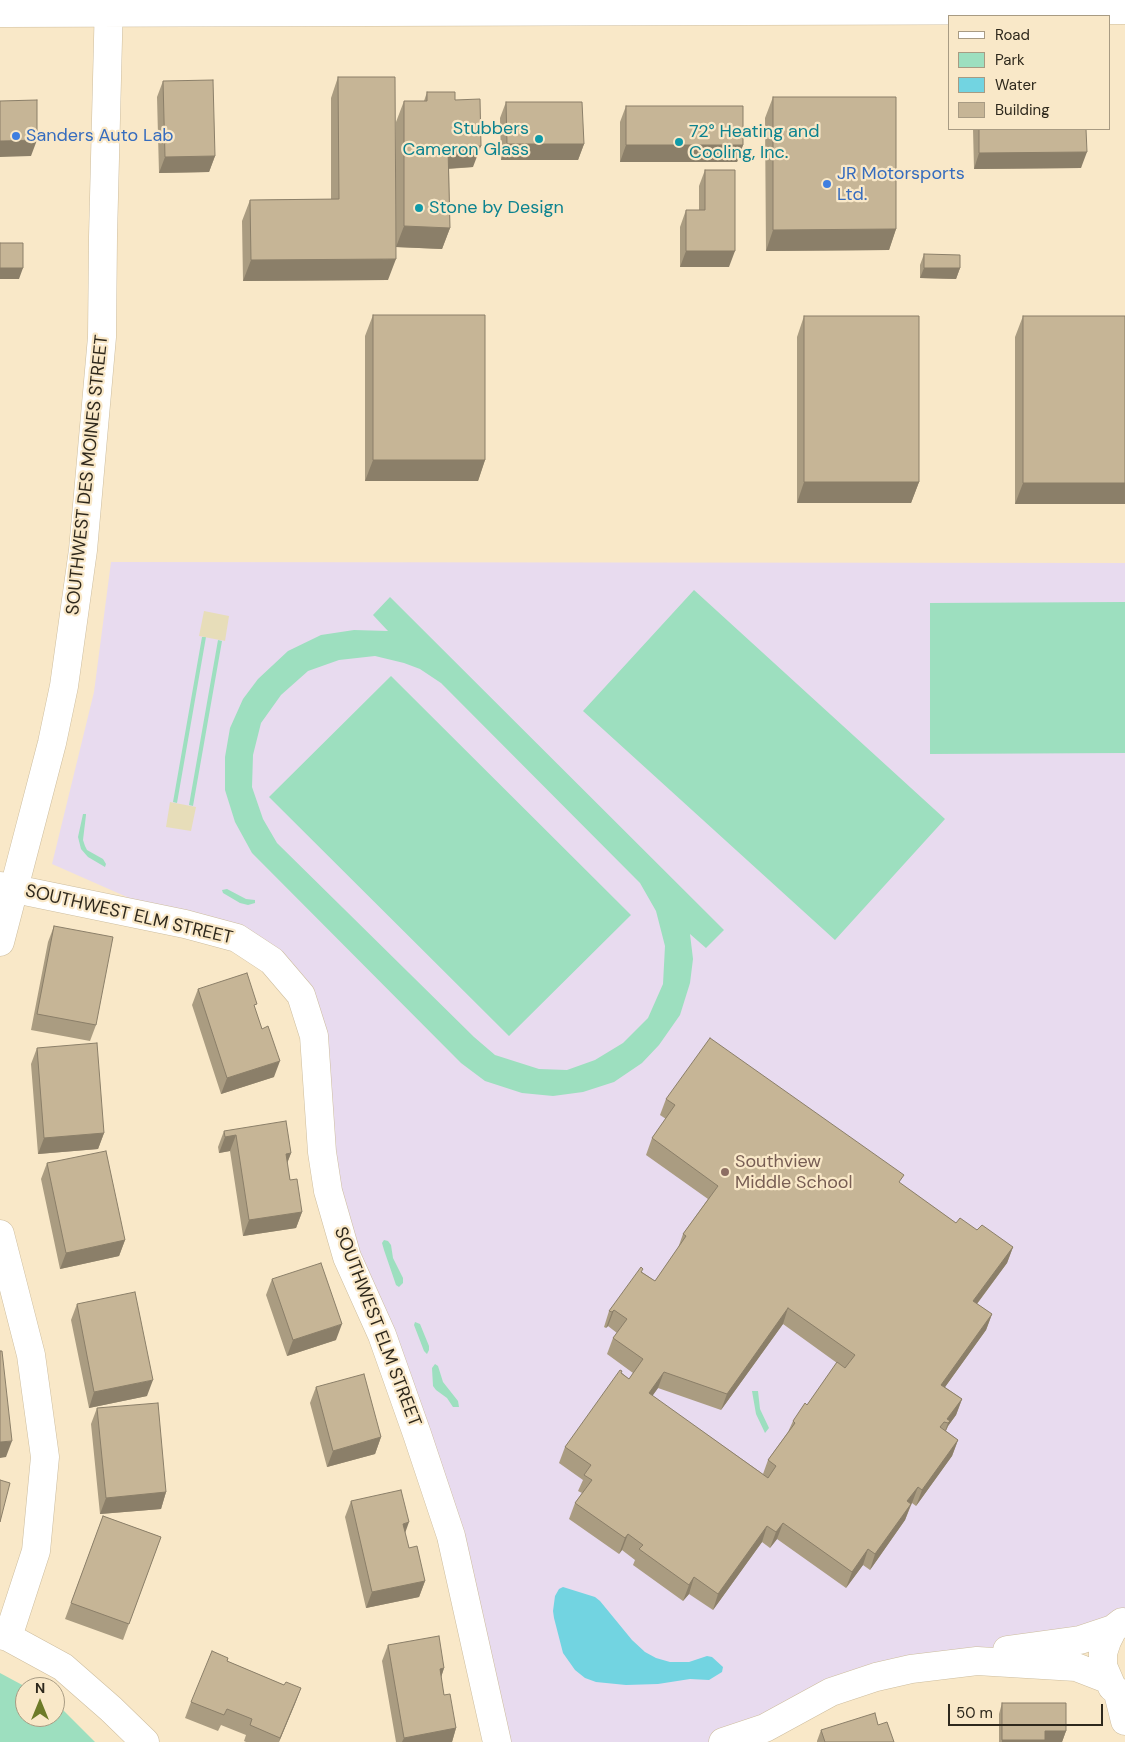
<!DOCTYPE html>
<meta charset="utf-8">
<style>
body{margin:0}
#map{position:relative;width:1125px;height:1742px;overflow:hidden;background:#f9e8c8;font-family:"DM Sans",sans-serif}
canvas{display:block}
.legend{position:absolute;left:948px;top:15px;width:162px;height:115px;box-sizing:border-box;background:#f9e8c8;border:1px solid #a89b83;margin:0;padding:6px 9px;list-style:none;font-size:15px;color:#2e281c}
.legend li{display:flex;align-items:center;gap:10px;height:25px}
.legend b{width:25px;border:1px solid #a89b83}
.north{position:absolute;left:15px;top:1677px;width:50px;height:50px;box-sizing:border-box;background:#f9e8c8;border:1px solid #a89b83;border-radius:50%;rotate:0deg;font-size:14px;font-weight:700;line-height:20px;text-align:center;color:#2e281c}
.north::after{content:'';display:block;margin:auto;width:18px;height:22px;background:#6d7b28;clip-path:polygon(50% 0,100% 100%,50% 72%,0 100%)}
.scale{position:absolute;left:948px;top:1704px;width:155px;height:22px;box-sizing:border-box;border:2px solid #2e281c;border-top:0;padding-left:6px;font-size:15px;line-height:18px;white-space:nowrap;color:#2e281c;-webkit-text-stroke:4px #f9e8c8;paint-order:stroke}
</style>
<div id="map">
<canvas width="1125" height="1742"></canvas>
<ul class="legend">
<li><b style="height:6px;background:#fff"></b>Road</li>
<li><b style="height:14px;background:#9ddfbf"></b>Park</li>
<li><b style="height:14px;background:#72d4e1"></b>Water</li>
<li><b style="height:14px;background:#c6b596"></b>Building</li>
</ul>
<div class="north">N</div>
<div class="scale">50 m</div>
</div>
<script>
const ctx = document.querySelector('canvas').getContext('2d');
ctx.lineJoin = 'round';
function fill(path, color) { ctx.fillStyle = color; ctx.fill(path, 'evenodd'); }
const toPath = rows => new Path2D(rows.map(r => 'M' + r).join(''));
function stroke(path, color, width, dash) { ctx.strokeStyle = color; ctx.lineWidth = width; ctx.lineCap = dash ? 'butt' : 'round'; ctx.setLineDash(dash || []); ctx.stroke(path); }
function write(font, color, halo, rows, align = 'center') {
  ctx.font = font + ' "DM Sans",sans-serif'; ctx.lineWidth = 4.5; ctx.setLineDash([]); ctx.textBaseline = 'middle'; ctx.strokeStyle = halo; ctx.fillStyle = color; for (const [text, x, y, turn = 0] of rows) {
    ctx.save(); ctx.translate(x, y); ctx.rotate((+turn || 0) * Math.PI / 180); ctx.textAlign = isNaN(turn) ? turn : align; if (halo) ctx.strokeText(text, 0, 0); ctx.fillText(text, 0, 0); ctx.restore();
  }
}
fill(toPath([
 [111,562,1125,563,1125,1620,911,1669,723,1742,497,1742,481,1666,347,1257,314,1036,272,961,52,864,94,692]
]), '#e8dbef');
fill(toPath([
 [694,590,945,819,835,940,583,711],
 [390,597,724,930,706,948,690,934,693,959,690,983,680,1015,659,1045,642,1063,614,1082,583,1092,553,1096,522,1093,485,1081,461,1063,252,853,235,822,225,790,225,757,230,728,243,699,258,679,288,651,321,635,354,630,388,631,373,615],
 [375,656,404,663,420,669,441,683,640,883,656,911,665,946,663,984,648,1018,623,1043,595,1060,567,1070,539,1069,495,1055,474,1037,277,843,263,819,252,787,253,755,261,723,281,695,308,671,339,660],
 [1125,602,1125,753,930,754,930,603],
 [202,637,206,637,177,803,173,802],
 [218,640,222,641,193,806,189,805],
 [391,676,631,915,509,1036,269,797],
 [83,814,86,814,86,815,83,840,85,846,87,850,103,859,106,864,105,867,88,857,81,849,78,837],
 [227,889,246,899,255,900,255,903,248,905,240,903,223,893,222,890],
 [384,1240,388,1241,391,1245,393,1258,403,1278,403,1283,399,1287,396,1285,384,1250,382,1243],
 [415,1322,420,1324,429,1346,429,1350,427,1354,424,1351,414,1325],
 [435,1364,438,1366,443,1382,458,1401,459,1407,453,1407,447,1398,436,1390,433,1386,432,1368],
 [752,1391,758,1391,760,1409,769,1428,765,1433,756,1414],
 [0,1673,26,1687,25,1717,55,1717,55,1702,95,1742,0,1742]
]), '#9ddfbf');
fill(toPath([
 [204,611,229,616,225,641,199,636],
 [170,802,196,807,191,831,166,827]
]), '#e7ddb9');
fill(toPath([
 [563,1587,595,1597,600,1601,632,1640,645,1652,656,1658,670,1662,689,1662,707,1656,712,1657,723,1667,722,1672,709,1680,690,1679,658,1684,626,1685,596,1682,585,1678,575,1670,563,1653,554,1618,553,1611,555,1596,559,1589]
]), '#72d4e1');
const minor = toPath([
 [0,13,1125,10],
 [0,886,185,924,237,938,272,961,301,995,314,1036,322,1152,328,1191,347,1257,382,1335,417,1434,451,1536,497,1742],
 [0,942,52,743,64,686,83,550,102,337,103,237,109,0],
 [0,1234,31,1355,45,1457,36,1551,8,1637],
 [1122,1622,1113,1629,1107,1641,1103,1653,1103,1666,1112,1687,1125,1698],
 [0,1635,8,1637,63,1667,111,1709,145,1742],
 [1007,1650,1080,1640,1113,1629],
 [1118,1693,1125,1721],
 [723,1742,765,1728,831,1692,876,1677,911,1669,977,1661,1076,1667,1107,1679]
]);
stroke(minor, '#cdbd9e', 29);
stroke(minor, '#fff', 28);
fill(toPath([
 [338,77,388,280,243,281,242,221,250,200,331,199,331,98],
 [163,81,215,156,209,172,159,173,157,97],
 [427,92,455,100,473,167,449,169,450,228,442,249,396,247,396,122,404,101,424,101],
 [773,97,896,229,889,250,766,251,765,118],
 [506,102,584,144,578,160,501,160,500,118],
 [626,106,743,145,737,162,620,162,620,122],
 [973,129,1086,129,1081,168,974,169],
 [705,170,729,267,680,267,680,227,686,210,699,210,699,186],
 [924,254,960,268,956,279,920,278,920,265],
 [373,315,485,460,478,481,365,481,365,336],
 [804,316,919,482,911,503,797,503,797,337],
 [1023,316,1125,504,1015,504,1015,337],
 [54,926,96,1025,90,1041,31,1030,48,942],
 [198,989,255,1009,262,1029,274,1077,221,1094,192,1005],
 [37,1048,104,1133,98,1149,38,1154,31,1064],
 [666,1099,901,1184,956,1223,977,1230,1013,1247,1007,1263,977,1304,992,1314,986,1330,945,1387,962,1399,956,1415,948,1426,946,1431,958,1440,952,1456,916,1506,912,1503,905,1520,870,1570,863,1565,846,1588,777,1539,770,1548,762,1542,713,1610,689,1594,683,1601,633,1565,635,1560,622,1550,619,1554,569,1519,575,1503,582,1493,578,1491,583,1480,559,1463,565,1447,622,1373,629,1379,633,1373,607,1354,613,1338,617,1333,608,1326,606,1328,604,1327,609,1311,642,1272,655,1281,678,1248,683,1234,708,1199,646,1155,652,1138,666,1119,660,1115],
 [783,1324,837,1363,807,1405,793,1421,788,1432,768,1460,763,1474,652,1396,658,1388,721,1410],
 [224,1131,291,1153,287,1163,290,1180,302,1212,296,1228,243,1236,230,1151,219,1153,218,1147],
 [47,1163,125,1240,119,1256,60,1269,41,1179],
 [272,1279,336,1340,287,1356,266,1295],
 [77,1304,147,1396,89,1408,71,1320],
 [316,1387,381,1437,375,1454,327,1467,310,1403],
 [97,1408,166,1492,161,1509,100,1514,91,1424],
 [351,1501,405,1533,409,1548,425,1581,419,1597,366,1608,345,1517],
 [103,1516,161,1537,123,1640,65,1619],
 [388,1645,444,1668,441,1677,444,1695,456,1728,452,1742,396,1742,382,1661],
 [227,1661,284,1685,301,1688,279,1742,246,1742,244,1741,246,1735,221,1725,218,1731,185,1718,191,1702],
 [1002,1703,1066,1731,1062,1742,999,1742,999,1714],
 [878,1725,894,1742,817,1742,817,1741,821,1730]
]), '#aa9c81');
fill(toPath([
 [37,140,31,156,0,157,0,141],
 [507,144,584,144,578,160,501,160],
 [626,145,743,145,737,162,620,162],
 [481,146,473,167,440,169,448,148],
 [1087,152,1081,168,974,169,979,153],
 [215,156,209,172,159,173,165,157],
 [404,226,450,228,442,249,396,247],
 [896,229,889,250,766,251,773,230],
 [686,251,735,251,729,267,680,267],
 [396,259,388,280,243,281,251,260],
 [0,268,23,268,19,279,0,279],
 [924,268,960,268,956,279,920,278],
 [373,460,485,460,478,481,365,481],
 [804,482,919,482,911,503,797,503],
 [1023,483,1125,483,1125,504,1015,504],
 [280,1061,274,1077,221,1094,227,1078],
 [104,1133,98,1149,38,1154,44,1138],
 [236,1135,230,1151,219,1153,225,1137],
 [291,1153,285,1169,286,1154],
 [302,1212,296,1228,243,1236,249,1220],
 [125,1240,119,1256,60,1269,66,1253],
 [1013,1247,1007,1263,967,1317,973,1301],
 [788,1308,783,1324,721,1410,727,1394],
 [614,1310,608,1326,606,1328,612,1312],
 [992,1314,986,1330,935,1401,941,1385],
 [342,1324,336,1340,287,1356,293,1340],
 [664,1372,658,1388,643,1409,649,1393],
 [153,1380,147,1396,89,1408,94,1392],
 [962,1399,956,1415,948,1426,942,1439,948,1423,947,1419],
 [381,1437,375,1454,327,1467,333,1451],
 [958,1440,952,1456,916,1506,922,1490],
 [12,1441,6,1457,0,1458,0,1442],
 [918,1487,912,1503,901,1517,907,1501],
 [166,1492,161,1509,100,1514,106,1498],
 [911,1504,905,1520,870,1570,875,1554],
 [409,1522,403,1539,403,1524],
 [783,1523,777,1539,770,1548,776,1532],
 [767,1526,762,1542,713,1610,718,1594],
 [628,1534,622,1550,619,1554,625,1538],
 [868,1549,863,1565,846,1588,852,1572],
 [694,1577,689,1594,683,1601,689,1585],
 [425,1581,419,1597,366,1608,372,1592],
 [444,1668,439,1684,440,1669],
 [301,1688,295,1704,279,1742,280,1738],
 [456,1728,452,1742,402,1742,404,1738],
 [1045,1731,1066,1731,1062,1742,1002,1742,1002,1740]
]), '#8b7f69');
const building = toPath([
 [338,77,395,77,396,259,251,260,250,200,339,199,338,77],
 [213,80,215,156,165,157,163,81,213,80],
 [427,92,455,92,455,100,480,99,481,146,448,148,450,228,404,226,404,101,427,101,427,92],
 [773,97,896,97,896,229,773,230,773,97],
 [37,100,37,140,0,141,0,101,37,100],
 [506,102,582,102,584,144,507,144,506,102],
 [626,106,743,106,743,145,626,145,626,106],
 [979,129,1086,129,1087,152,979,153,979,129],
 [705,170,735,170,735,251,686,251,686,210,705,210,705,170],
 [0,243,23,243,23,268,0,268,0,243],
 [924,254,960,255,960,268,924,268,924,254],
 [373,315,485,315,485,460,373,460,373,315],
 [804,316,919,316,919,482,804,482,804,316],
 [1023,316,1125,316,1125,483,1023,483,1023,316],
 [54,926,113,937,96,1025,37,1014,54,926],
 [247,973,257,1004,254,1005,262,1029,268,1026,280,1061,227,1078,198,989,247,973],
 [710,1038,904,1175,899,1182,956,1223,960,1218,977,1230,982,1225,1013,1247,973,1301,992,1314,941,1385,962,1399,947,1419,950,1421,948,1423,944,1422,940,1427,958,1440,922,1490,918,1487,907,1501,911,1504,875,1554,868,1549,852,1572,783,1523,776,1532,767,1526,718,1594,694,1577,689,1585,639,1549,643,1545,628,1534,625,1538,575,1503,592,1480,584,1475,591,1465,565,1447,620,1370,622,1371,621,1373,629,1379,643,1359,613,1338,627,1319,614,1310,612,1312,609,1311,641,1267,643,1269,641,1272,655,1281,686,1236,683,1234,718,1186,652,1138,675,1105,666,1099,710,1038],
 [788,1308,855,1355,845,1368,837,1362,807,1405,805,1403,793,1421,795,1423,768,1460,776,1466,768,1478,649,1393,664,1372,727,1394,788,1308],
 [97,1043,104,1133,44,1138,37,1048,97,1043],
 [286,1121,291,1153,286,1154,290,1180,297,1179,302,1212,249,1220,236,1135,225,1137,224,1131,286,1121],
 [106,1151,125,1240,66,1253,47,1163,106,1151],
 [321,1263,342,1324,293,1340,272,1279,321,1263],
 [135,1292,153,1380,94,1392,77,1304,135,1292],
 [0,1351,2,1351,12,1441,0,1442,0,1351],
 [364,1374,381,1437,333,1451,316,1387,364,1374],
 [158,1403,166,1492,106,1498,97,1408,158,1403],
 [0,1480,10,1483,0,1522,0,1480],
 [401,1490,409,1522,403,1524,409,1548,417,1546,425,1581,372,1592,351,1501,401,1490],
 [103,1516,161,1537,129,1624,71,1603,103,1516],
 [439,1636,444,1668,440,1669,444,1695,450,1694,456,1728,404,1738,388,1645,439,1636],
 [212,1651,228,1658,227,1661,284,1685,286,1682,301,1688,280,1738,250,1725,252,1719,227,1709,224,1715,191,1702,212,1651],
 [1002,1703,1066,1703,1066,1731,1045,1731,1045,1740,1002,1740,1002,1703],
 [875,1713,878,1725,887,1722,894,1742,825,1742,821,1730,875,1713]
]);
fill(building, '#c6b596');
stroke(building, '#8b7f69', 1);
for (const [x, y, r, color] of [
 [16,136,5,"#3f7fe0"],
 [539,139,5,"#0f9aa8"],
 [679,142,5,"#0f9aa8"],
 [827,184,5,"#3f7fe0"],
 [419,208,5,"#0f9aa8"],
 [725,1172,5,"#8d6e63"]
]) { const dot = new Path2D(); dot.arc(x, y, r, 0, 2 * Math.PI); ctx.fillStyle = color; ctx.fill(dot); stroke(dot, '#f9e8c8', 2); }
write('18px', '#0d838f', '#f9e8c8', [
 ["Stubbers",529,129,"right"],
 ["Cameron Glass",529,150,"right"],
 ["72° Heating and",689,132],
 ["Cooling, Inc.",689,153],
 ["Stone by Design",429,208]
], 'left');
write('18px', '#366cbe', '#f9e8c8', [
 ["Sanders Auto Lab",26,136],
 ["JR Motorsports",837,174],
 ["Ltd.",837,195]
], 'left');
write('18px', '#2e281c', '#f9e8c8', [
 ["SOUTHWEST DES MOINES STREET",88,475,-84],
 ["SOUTHWEST ELM STREET",129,915,13],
 ["SOUTHWEST ELM STREET",377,1327,69]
]);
write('18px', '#785e54', '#f9e8c8', [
 ["Southview",735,1162],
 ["Middle School",735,1183]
], 'left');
</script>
